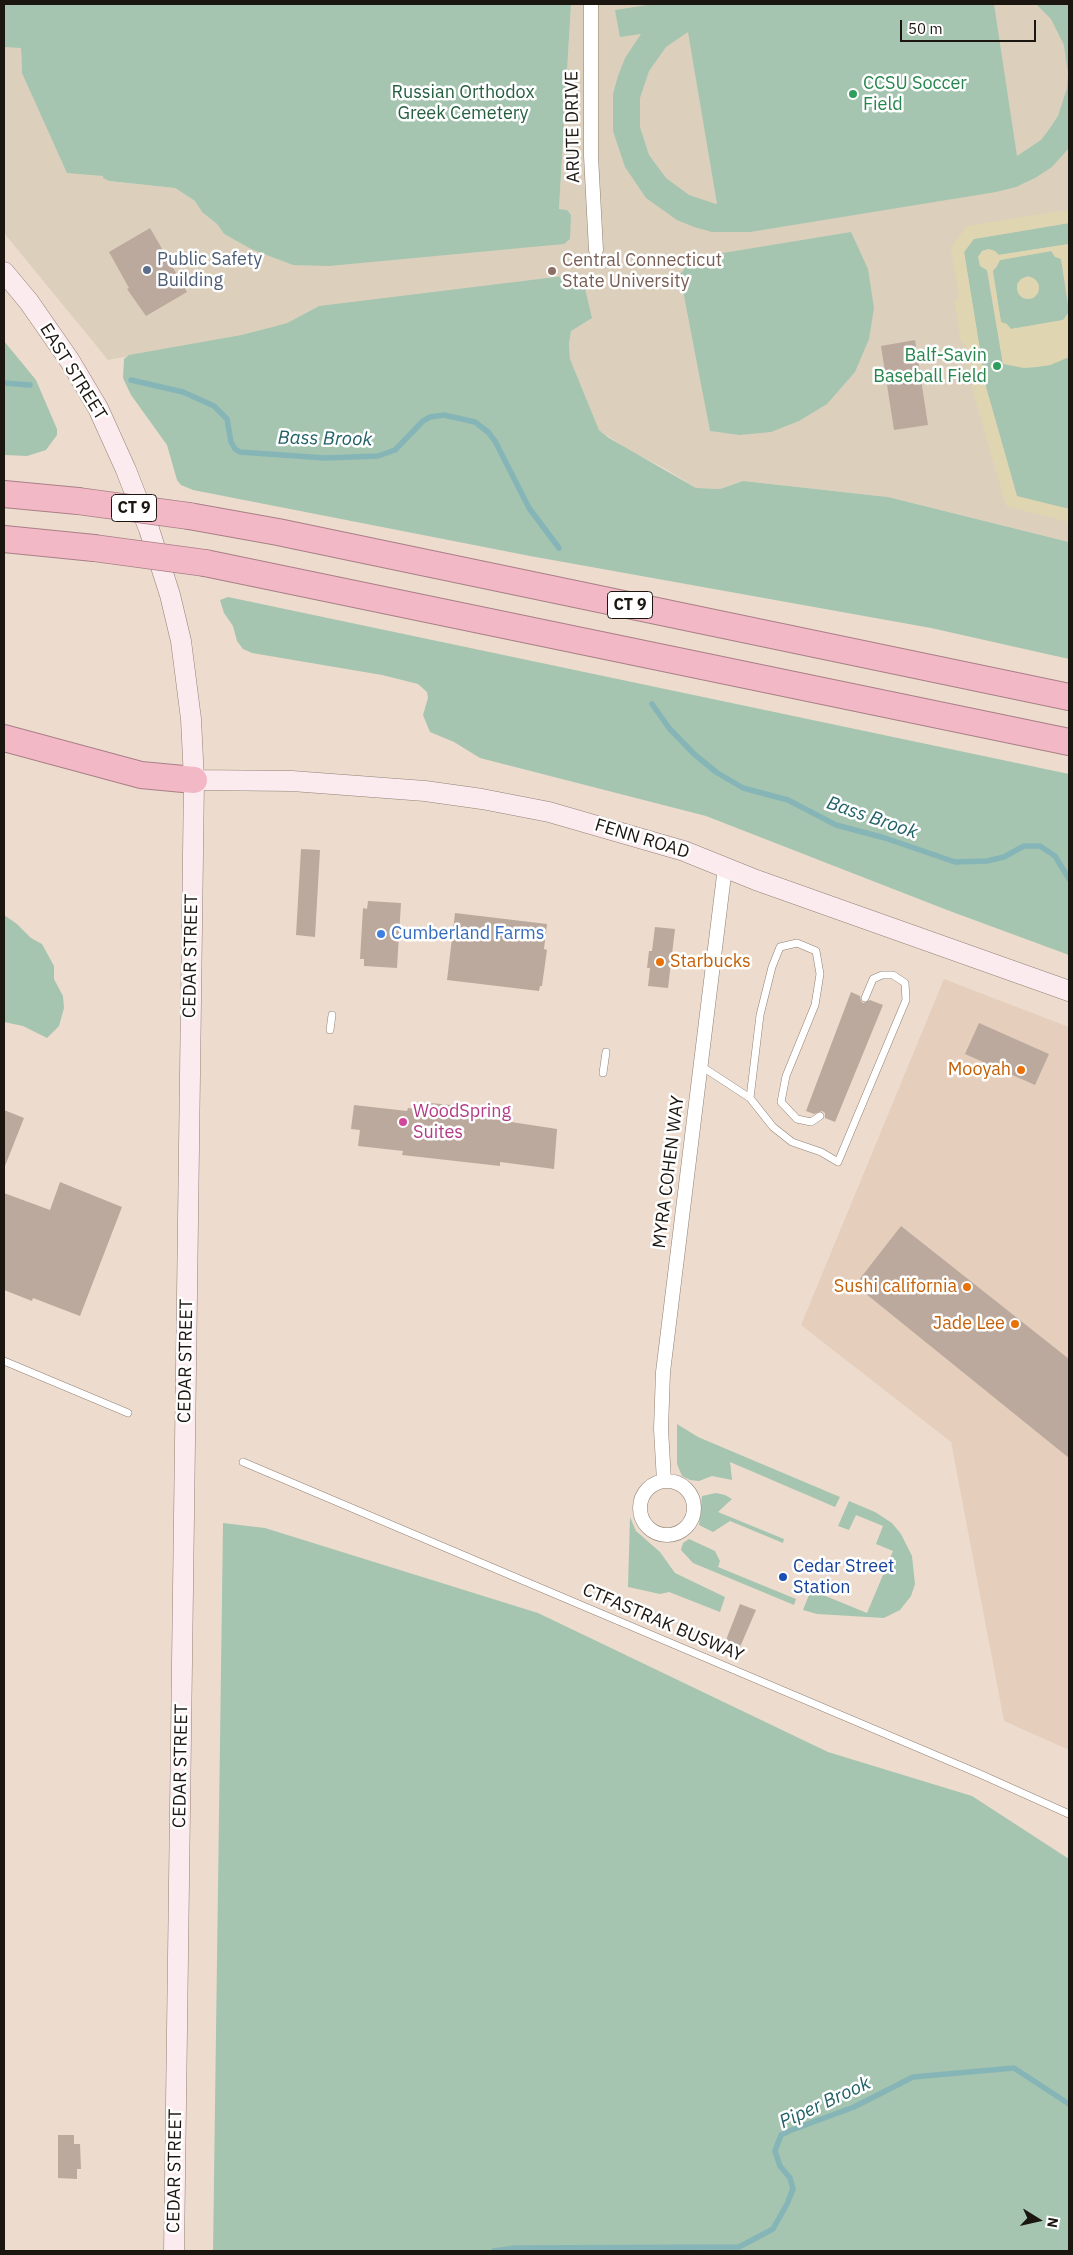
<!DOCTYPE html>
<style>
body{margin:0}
#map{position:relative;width:1073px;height:2255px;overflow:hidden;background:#eddccd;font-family:"IBM Plex Sans",sans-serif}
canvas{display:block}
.frame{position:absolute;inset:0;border:5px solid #1c1611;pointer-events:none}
.north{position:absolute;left:1013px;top:2195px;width:50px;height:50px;-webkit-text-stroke:4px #fff;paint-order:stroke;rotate:100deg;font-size:14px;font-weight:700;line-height:20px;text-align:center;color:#1c1611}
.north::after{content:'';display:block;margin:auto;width:18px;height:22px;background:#1c1611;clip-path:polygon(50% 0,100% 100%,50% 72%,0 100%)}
.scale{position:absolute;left:900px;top:20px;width:136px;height:22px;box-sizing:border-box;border:2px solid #1c1611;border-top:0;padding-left:6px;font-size:15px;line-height:18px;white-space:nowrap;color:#1c1611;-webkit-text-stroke:4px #fff;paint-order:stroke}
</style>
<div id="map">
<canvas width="1073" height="2255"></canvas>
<div class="frame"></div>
<div class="north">N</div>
<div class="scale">50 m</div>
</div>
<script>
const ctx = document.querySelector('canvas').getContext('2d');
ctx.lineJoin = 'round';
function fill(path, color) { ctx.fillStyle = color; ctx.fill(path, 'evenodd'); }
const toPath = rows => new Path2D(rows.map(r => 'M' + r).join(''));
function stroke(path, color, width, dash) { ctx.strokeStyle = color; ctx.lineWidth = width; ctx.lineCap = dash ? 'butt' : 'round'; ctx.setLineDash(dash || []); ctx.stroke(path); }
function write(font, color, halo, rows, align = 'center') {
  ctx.font = font + ' "IBM Plex Sans",sans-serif'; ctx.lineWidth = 5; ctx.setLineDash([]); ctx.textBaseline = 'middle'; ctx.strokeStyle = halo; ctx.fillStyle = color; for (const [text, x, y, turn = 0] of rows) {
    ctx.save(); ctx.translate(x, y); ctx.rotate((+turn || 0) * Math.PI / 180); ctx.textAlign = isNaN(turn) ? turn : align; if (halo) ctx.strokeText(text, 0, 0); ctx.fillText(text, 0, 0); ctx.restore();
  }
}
fill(toPath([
 [944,979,1069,1027,1069,1750,1004,1721,951,1442,801,1325]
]), '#e6cebc');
fill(toPath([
 [571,4,1069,4,1069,542,888,497,743,481,720,489,696,488,664,468,630,451,599,430,570,359,569,344,571,331,319,306,287,323,276,326,241,335,108,360,4,233,4,47,21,47,22,73,104,176,104,178,109,181,175,188,195,201,202,212,217,224,224,234,251,249,564,209,559,209]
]), '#dcd0bc');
fill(toPath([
 [4,4,571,4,559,209,567,210,571,215,570,239,564,244,329,266,293,265,251,249,224,234,217,224,202,212,195,201,175,188,109,181,103,178,103,176,67,173,22,73,21,48,4,47],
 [654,4,994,4,1017,156,1041,140,1050,128,1058,116,1067,88,1068,74,1064,45,1051,19,1036,4,1069,4,1069,148,1052,167,1035,178,1016,187,996,192,750,232,712,232,694,227,677,220,646,198,625,167,613,131,613,94,618,76,625,58,641,34,620,37,615,10],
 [688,32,717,204,716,204,689,195,666,178,649,155,640,127,640,98,649,71,666,47],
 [1069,223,1069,244,998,255,989,249,982,251,987,271,1003,364,1050,365,1069,357,1069,509,1017,497,986,387,964,252,973,239],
 [851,232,868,269,874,308,869,339,855,372,827,404,799,421,771,432,740,435,710,431,680,275,692,258],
 [1051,251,1061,258,1069,312,1064,320,1011,329,1001,322,992,270,996,268,1000,260],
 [1028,276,1034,279,1039,285,1021,296,1018,291,1017,284,1021,279],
 [572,275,583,280,592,318,571,331,569,344,570,359,599,430,609,438,696,488,720,489,743,481,888,497,1069,542,1069,659,931,628,530,556,193,490,181,485,177,480,167,445,131,395,123,378,124,359,129,355,241,335,276,326,287,323,319,306],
 [4,341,36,380,57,429,57,435,46,450,27,456,4,455],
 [228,597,1069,774,1069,955,947,910,706,816,480,758,454,742,430,732,423,715,428,698,427,692,418,684,382,675,252,653,243,649,237,641,233,626,224,613,220,600],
 [4,915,17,924,31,938,42,944,54,966,54,979,63,996,64,1008,59,1026,47,1038,23,1026,4,1022],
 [677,1424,698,1437,840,1497,835,1507,730,1462,732,1480,712,1476,699,1481,690,1480,682,1476,677,1464],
 [716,1493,725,1495,732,1499,718,1512,784,1539,783,1543,730,1521,713,1532,699,1525,702,1496],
 [849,1501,875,1512,892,1523,901,1534,912,1556,915,1584,911,1596,900,1610,884,1618,817,1614,803,1610,811,1590,867,1613,893,1551,876,1544,883,1526,856,1515,849,1530,838,1526],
 [630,1517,636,1531,660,1552,675,1573,725,1597,720,1612,669,1592,660,1594,628,1587],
 [223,1523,265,1528,538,1613,828,1752,972,1796,1069,1859,1069,2251,213,2251],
 [689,1539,715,1551,720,1561,718,1567,796,1599,794,1605,693,1563,681,1550,683,1543]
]), '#a5c5b0');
fill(toPath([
 [1069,210,1069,223,974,239,964,252,986,387,1017,496,1069,509,1069,522,1006,506,973,391,966,345,961,342,955,302,959,297,951,248,967,226],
 [1069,244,1069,306,1061,259,1055,257,1051,251,1000,260,993,271,1001,322,1007,324,1011,329,1063,320,1069,312,1069,357,1050,365,1037,367,1024,368,1003,364,988,271,980,266,978,257,982,251,989,249,995,251,999,255],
 '1017 288a11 11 0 1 1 22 0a11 11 0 1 1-22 0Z'
]), '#dfd6b1');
stroke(toPath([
 [131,380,183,392,214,406,227,419,231,442,235,449,240,452,325,458,378,456,395,450,423,421,430,417,444,415,475,422,488,432,495,441,529,508,559,548],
 [4,383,30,385],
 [652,704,669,728,694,754,716,772,743,788,788,800,836,825,885,838,955,862,987,861,1004,857,1024,846,1040,846,1055,856,1069,879],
 [494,2251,515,2248,739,2247,773,2229,787,2204,793,2189,790,2178,780,2166,775,2151,781,2135,789,2131,854,2107,913,2077,1014,2068,1069,2104]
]), '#86b5b8', 5.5);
fill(toPath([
 [150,228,187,292,146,316,127,289,129,288,109,252],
 [915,340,928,425,894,430,881,346],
 [301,849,320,850,315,937,296,935],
 [368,901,401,903,397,968,364,966,364,959,360,959,363,908,367,909],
 [455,913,547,924,544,949,547,950,542,986,540,986,539,991,447,980],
 [655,927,675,929,668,988,648,986,650,968,647,968,649,951,652,951],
 [851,992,860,996,861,1001,863,1003,870,1000,883,1005,835,1122,825,1118,825,1113,822,1111,814,1114,806,1111],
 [979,1023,1049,1054,1035,1085,965,1054],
 [431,1103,460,1106,459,1114,557,1129,554,1169,500,1162,500,1166,402,1155,403,1151,358,1146,360,1130,351,1129,354,1105,407,1111,408,1108,430,1111],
 [4,1110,24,1118,5,1166,4,1166],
 [60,1182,122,1207,80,1316,33,1298,32,1301,4,1290,4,1193,50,1210],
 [901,1226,1069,1359,1069,1458,855,1285],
 [740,1604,756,1610,740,1647,726,1640],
 [58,2135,74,2135,74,2144,80,2144,81,2169,77,2169,77,2179,58,2178]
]), '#bca99e');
const service = toPath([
 [330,1030,332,1015],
 [701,1066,750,1098,773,1127,792,1142,821,1152,838,1162,906,1000,905,983,893,975,882,975,873,979,865,998],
 [603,1073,606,1052],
 [750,1098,760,1015,772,967,780,947,797,943,816,951,820,974,815,1005,786,1076,781,1102,797,1119,811,1122,820,1116],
 [4,1361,128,1413],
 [243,1462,980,1774,1069,1814]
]);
const minor = toPath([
 [591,4,591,156,596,250],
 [664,1481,661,1429,663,1372,725,867],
 '640 1508a27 27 0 1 1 54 0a27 27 0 1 1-54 0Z'
]);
const secondary = toPath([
 [4,272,29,302,70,361,98,408,126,470,149,529,170,595,181,641,191,719,194,780,174,2251],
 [194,780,292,781,425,791,482,799,549,812,684,851,756,880,1069,991]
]);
const motorway = toPath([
 [4,494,78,501],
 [189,516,278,532,1069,697],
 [4,539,94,548],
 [205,563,1069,742],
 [4,738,141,775,194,780]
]);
stroke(service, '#918175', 8);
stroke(minor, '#918175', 15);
stroke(secondary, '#918175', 21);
stroke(motorway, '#a87f87', 28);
stroke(service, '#fff', 7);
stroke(minor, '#fff', 14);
stroke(secondary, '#fbeaee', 20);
stroke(motorway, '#f3b8c6', 26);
const motorwayBridge = toPath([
 [78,501,189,516],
 [94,548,205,563]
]);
stroke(motorwayBridge, '#a87f87', 28, []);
stroke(motorwayBridge, '#f3b8c6', 26);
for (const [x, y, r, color] of [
 [853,94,5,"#2e9e5b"],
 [147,270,5,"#5c6f8a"],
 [552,271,5,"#8d6e63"],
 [997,366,5,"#2e9e5b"],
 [381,934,5,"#3f7fe0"],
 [660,962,5,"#e8710a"],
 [1021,1070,5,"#e8710a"],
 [403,1122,5,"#d1479c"],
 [967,1287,5,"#e8710a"],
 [1015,1324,5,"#e8710a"],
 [783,1577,5,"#1a4fb4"]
]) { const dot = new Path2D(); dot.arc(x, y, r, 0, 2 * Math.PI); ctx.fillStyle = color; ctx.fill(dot); stroke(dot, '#fff', 2); }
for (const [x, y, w] of [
 [134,508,45],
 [630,605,45]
]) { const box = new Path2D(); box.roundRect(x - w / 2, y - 13.5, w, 27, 4); ctx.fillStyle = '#fff'; ctx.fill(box); stroke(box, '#1c1611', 1); }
write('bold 16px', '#1c1611', null, [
 ["CT 9",134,508],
 ["CT 9",630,605]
]);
write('18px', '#27864d', '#fff', [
 ["CCSU Soccer",863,84],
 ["Field",863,105],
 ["Balf-Savin",987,356,"right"],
 ["Baseball Field",987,377,"right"]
], 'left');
write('18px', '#265f40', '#fff', [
 ["Russian Orthodox",463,93],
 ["Greek Cemetery",463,114]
]);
write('18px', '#1c1611', '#fff', [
 ["ARUTE DRIVE",573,127,-91],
 ["EAST STREET",73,372,58],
 ["FENN ROAD",642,839,17],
 ["CEDAR STREET",191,956,-89],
 ["MYRA COHEN WAY",669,1172,-83],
 ["CEDAR STREET",186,1361,-89],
 ["CTFASTRAK BUSWAY",663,1623,23],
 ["CEDAR STREET",181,1766,-89],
 ["CEDAR STREET",175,2171,-89]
]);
write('18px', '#4e5e75', '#fff', [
 ["Public Safety",157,260],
 ["Building",157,281]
], 'left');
write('18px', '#785e54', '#fff', [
 ["Central Connecticut",562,261],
 ["State University",562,282]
], 'left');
write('18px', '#366cbe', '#fff', [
 ["Cumberland Farms",391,934]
], 'left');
write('18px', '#c56008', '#fff', [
 ["Starbucks",670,962,"left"],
 ["Mooyah",1011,1070],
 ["Sushi california",957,1287],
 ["Jade Lee",1005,1324]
], 'right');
write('18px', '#b23c85', '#fff', [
 ["WoodSpring",413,1112],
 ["Suites",413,1133]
], 'left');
write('18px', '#164399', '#fff', [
 ["Cedar Street",793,1567],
 ["Station",793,1588]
], 'left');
write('italic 19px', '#226166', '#fff', [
 ["Bass Brook",325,439,1],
 ["Bass Brook",872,818,19],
 ["Piper Brook",825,2103,-25]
]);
</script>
